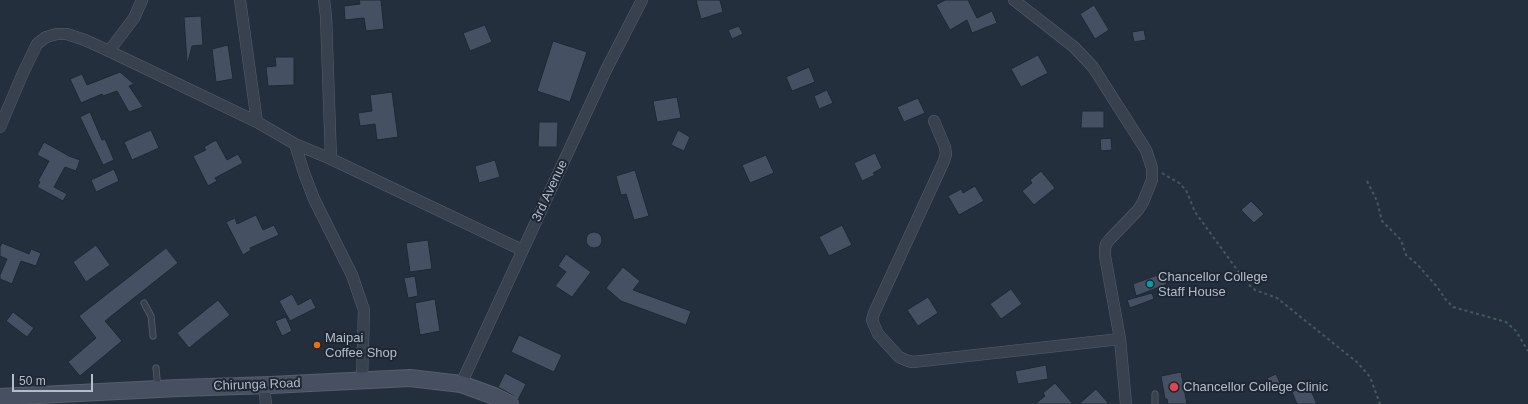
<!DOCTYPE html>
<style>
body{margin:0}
#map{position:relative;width:1528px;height:404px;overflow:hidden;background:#242f3e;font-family:Arial,sans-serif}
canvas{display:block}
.scale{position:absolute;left:12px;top:374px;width:81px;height:18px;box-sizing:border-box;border:2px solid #b4bcc9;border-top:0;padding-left:5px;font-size:12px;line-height:14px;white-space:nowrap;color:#b4bcc9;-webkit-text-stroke:3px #1d2633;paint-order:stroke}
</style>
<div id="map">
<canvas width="1528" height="404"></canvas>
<div class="scale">50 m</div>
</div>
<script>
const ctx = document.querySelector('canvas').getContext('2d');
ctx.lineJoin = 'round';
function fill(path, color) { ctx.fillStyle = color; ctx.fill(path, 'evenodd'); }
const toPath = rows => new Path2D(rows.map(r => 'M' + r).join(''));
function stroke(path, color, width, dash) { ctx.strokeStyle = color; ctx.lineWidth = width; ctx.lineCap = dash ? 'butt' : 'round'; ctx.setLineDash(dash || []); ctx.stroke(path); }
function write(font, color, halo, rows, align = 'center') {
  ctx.font = font + ' Arial,sans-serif'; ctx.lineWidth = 4; ctx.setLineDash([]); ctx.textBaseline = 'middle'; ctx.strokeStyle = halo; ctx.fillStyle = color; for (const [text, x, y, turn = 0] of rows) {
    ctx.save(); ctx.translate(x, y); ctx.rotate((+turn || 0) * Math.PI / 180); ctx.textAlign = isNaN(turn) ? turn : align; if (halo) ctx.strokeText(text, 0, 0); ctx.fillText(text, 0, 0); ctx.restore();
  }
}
const building = toPath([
 [359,0,381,0,384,29,366,31,364,18,345,20,344,6,360,4,359,0],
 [696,0,720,0,723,12,701,19,696,0],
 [945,0,968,0,977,18,992,11,997,23,972,33,967,20,950,30,936,5,945,0],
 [1094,5,1109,30,1095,39,1080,14,1094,5],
 [201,16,203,45,192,46,188,62,187,62,184,17,201,16],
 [485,25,492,42,470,51,463,33,485,25],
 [739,26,743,34,732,39,728,30,739,26],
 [1144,30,1146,40,1134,42,1132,32,1144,30],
 [553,41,587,52,570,102,537,91,553,41],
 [228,45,233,79,216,82,212,49,228,45],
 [1038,55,1048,73,1021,87,1011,69,1038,55],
 [275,57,294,57,294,85,268,86,266,67,276,66,275,57],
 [809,67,815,82,792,91,786,77,809,67],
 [120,72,134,84,129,86,143,107,129,112,117,91,103,96,102,94,81,103,70,79,82,74,87,85,120,72],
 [827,90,833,103,819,109,814,96,827,90],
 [392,92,398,137,377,140,375,124,360,126,358,113,372,111,370,95,392,92],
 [677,97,681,118,657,122,653,101,677,97],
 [918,98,925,113,904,122,897,107,918,98],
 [1082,111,1104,111,1104,128,1081,128,1082,111],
 [90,112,102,140,105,139,114,160,103,165,80,117,90,112],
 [539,122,558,122,557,147,538,147,539,122],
 [151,130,159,148,132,160,124,142,151,130],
 [678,130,690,137,684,151,671,145,678,130],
 [1111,138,1112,150,1101,151,1100,139,1111,138],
 [216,140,227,160,238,154,243,163,215,178,217,181,208,186,193,156,206,150,204,147,216,140],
 [44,142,69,156,80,160,76,171,65,167,54,187,67,194,63,201,37,187,40,182,38,181,49,161,37,155,44,142],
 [875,153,882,168,873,173,875,175,862,181,854,163,875,153],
 [766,155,774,173,750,183,742,165,766,155],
 [495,160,500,177,479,183,475,166,495,160],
 [114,169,119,181,96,192,91,180,114,169],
 [635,170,649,216,634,220,626,194,621,195,616,176,635,170],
 [1041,171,1055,188,1034,205,1022,191,1032,183,1030,180,1041,171],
 [975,186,984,201,959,215,948,196,961,189,963,193,975,186],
 [1251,201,1264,214,1254,223,1241,210,1251,201],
 [256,215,263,230,274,225,279,235,250,248,251,250,243,255,226,222,235,218,237,224,256,215],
 [842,225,852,245,829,256,819,237,842,225],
 '586 240a8 8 0 1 1 16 0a8 8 0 1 1-16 0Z',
 [428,240,432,269,410,272,406,243,428,240],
 [2,243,29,254,31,249,41,253,36,266,21,261,12,284,0,279,0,275,7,259,0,256,0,247,2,243],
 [96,245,110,265,86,282,73,262,96,245],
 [166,248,178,263,105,321,122,341,80,376,68,362,96,338,79,316,166,248],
 [566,254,591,272,572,297,555,286,566,272,558,266,566,254],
 [623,267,640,281,633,290,691,311,686,325,621,301,606,288,623,267],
 [1163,273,1167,284,1136,296,1133,284,1163,273],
 [415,276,418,296,408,298,404,278,415,276],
 [1011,289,1022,304,1001,319,990,304,1011,289],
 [1152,293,1154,299,1130,308,1127,300,1152,293],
 [292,294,298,305,311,298,316,308,290,321,279,301,292,294],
 [928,297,938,313,918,326,907,310,928,297],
 [435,299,440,331,420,335,415,303,435,299],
 [218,300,230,315,189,348,177,333,218,300],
 [13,312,34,328,27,337,6,321,13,312],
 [286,317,292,331,282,336,275,321,286,317],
 [519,335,562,355,554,372,511,352,519,335],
 [1046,365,1048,379,1018,384,1015,371,1046,365],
 [1181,372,1187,404,1168,404,1167,399,1165,399,1161,376,1181,372],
 [505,373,526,384,518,400,514,396,498,387,505,373],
 [1276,374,1281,385,1271,389,1267,378,1276,374],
 [1055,383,1073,404,1035,404,1045,396,1043,393,1055,383],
 [1308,384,1317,404,1297,404,1292,392,1308,384],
 [1096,389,1109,404,1079,404,1096,389]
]);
fill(building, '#455162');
stroke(building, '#1f2835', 1);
const lane = toPath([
 [144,303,151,316,153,336],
 [156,368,158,389],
 [1155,404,1155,394]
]);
const street = toPath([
 [240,0,257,122],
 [324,0,326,16,331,159],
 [1014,0,1074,47,1093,67,1146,150,1152,168,1152,180,1143,202,1138,210,1110,239,1106,244,1105,249,1105,256,1120,339,1126,404],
 [109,51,134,18,142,0],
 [934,121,945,147,946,154,944,161,874,313,872,320,878,334,899,357,908,361,913,362,1120,339],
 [0,127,23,73,37,44,46,37,57,34,67,34,85,40,109,51,257,122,295,144,331,159,522,250],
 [295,144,304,173,314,199,352,275,364,310,362,380],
 [461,384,606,70,642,0],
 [264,386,266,404]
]);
const secondary = toPath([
 [0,397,179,388,271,385,410,378,461,384,494,396,510,404]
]);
stroke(lane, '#565f6c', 7);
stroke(street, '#565f6c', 12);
stroke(secondary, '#565f6c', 18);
stroke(toPath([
 [1162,173,1179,183,1186,190,1195,212,1246,282,1255,290,1277,298,1282,302,1358,363,1370,377,1380,404],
 [1367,181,1377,201,1382,221,1401,240,1406,255,1417,264,1438,288,1446,300,1453,307,1506,322,1516,331,1528,351]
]), '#44595c', 2, [3, 3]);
stroke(lane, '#38414e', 5.5);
stroke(street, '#38414e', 11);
stroke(secondary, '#465061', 16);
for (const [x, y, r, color] of [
 [1150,284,4,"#0f9aa8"],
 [317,345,4,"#e8710a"],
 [1174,387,5,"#e0444e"]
]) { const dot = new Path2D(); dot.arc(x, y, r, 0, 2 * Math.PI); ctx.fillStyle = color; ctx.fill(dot); stroke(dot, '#1d2633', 1.5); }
write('13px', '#b4bcc9', '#1d2633', [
 ["3rd Avenue",550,191,-65],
 ["Chirunga Road",257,385,-2]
]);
write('13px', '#b4bcc9', '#1d2633', [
 ["Chancellor College",1158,277],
 ["Staff House",1158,292],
 ["Maipai",325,338],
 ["Coffee Shop",325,353],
 ["Chancellor College Clinic",1183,387]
], 'left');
</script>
